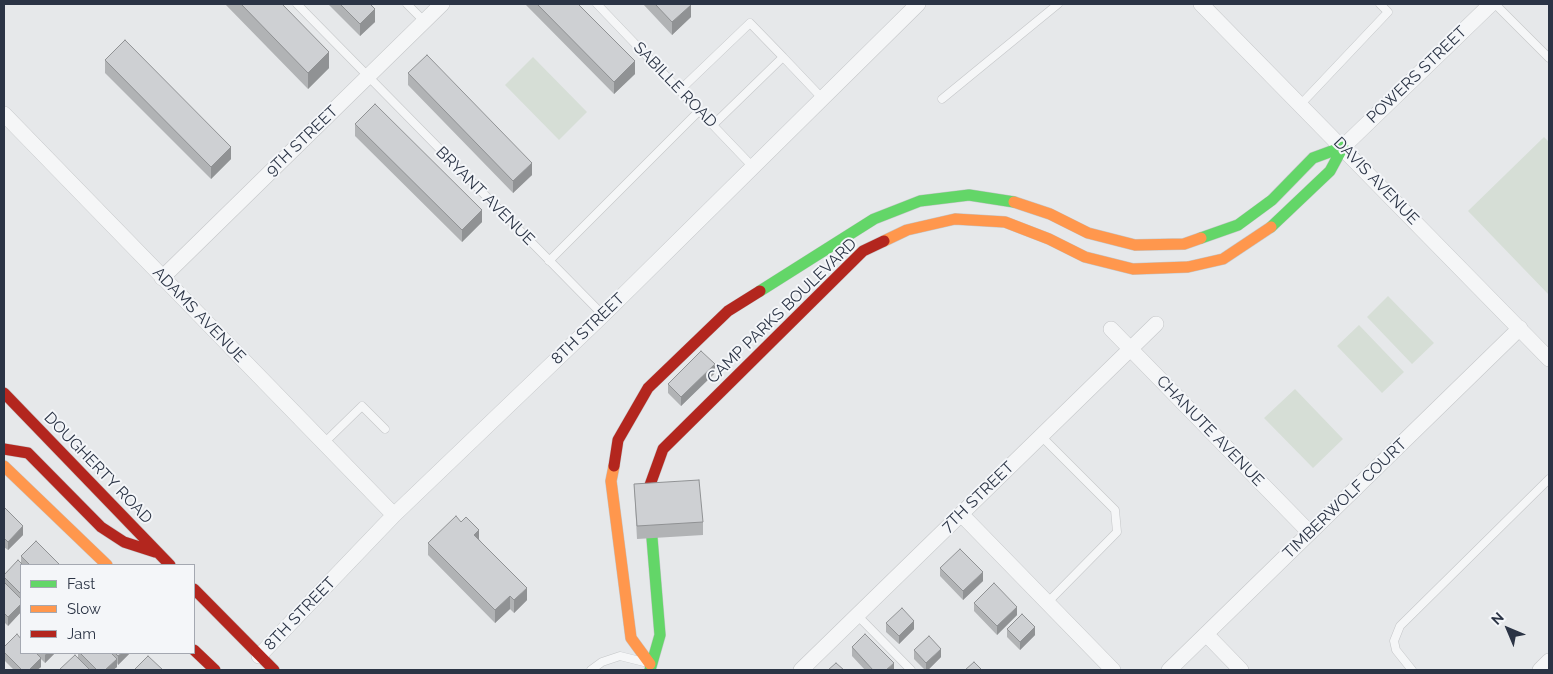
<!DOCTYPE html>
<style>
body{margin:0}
#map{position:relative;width:1553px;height:674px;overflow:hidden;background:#e6e8ea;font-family:Raleway,sans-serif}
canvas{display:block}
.frame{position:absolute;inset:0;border:5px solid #2b3445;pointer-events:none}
.legend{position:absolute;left:20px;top:564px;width:175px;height:90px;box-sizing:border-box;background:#f4f6f9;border:1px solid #a4a8b1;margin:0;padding:6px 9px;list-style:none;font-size:15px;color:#2b3445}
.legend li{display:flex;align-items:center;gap:10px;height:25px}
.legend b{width:25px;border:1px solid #a4a8b1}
.north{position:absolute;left:1483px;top:604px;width:50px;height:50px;-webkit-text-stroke:4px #f4f6f9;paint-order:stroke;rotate:315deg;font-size:14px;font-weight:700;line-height:20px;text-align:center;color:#2b3445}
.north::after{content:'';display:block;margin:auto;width:18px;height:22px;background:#2b3445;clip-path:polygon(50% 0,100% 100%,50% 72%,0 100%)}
</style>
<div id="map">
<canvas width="1553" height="674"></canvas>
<div class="frame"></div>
<ul class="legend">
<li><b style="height:6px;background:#63d668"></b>Fast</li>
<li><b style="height:6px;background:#ff974d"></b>Slow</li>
<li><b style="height:6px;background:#b3261e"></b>Jam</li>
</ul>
<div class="north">N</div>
</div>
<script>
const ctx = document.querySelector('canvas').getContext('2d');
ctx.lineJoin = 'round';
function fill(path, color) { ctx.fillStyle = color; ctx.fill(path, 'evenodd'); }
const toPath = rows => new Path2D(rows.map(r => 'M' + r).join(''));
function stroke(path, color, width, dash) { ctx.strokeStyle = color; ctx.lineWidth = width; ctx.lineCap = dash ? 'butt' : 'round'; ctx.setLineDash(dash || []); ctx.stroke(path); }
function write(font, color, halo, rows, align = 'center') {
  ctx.font = font + ' Raleway,sans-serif'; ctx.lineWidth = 4; ctx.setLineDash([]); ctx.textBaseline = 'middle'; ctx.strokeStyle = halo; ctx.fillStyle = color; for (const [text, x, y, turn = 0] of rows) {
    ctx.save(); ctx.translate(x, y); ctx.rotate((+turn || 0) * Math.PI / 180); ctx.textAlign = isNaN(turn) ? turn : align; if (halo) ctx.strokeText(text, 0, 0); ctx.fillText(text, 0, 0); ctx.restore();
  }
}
fill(toPath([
 [533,57,587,112,559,140,505,85],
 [1544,137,1549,142,1549,295,1468,211],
 [1388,296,1434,343,1412,364,1367,317],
 [1359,325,1404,372,1382,393,1337,346],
 [1295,389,1343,439,1313,468,1264,418]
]), '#d6ded6');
const lane = toPath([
 [297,4,603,315],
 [407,4,424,21],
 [597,4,752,166],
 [1495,4,1549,58],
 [783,57,822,98],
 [680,90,750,23,783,57,713,125],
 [942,99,1058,4],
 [1301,104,1388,12,1380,4],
 [549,261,699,111],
 [1041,436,1115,510,1117,532,1047,603],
 [324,443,362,406,385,429],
 [857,615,911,670],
 [591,670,602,662,620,656,644,662],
 [1412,670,1396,650,1394,641,1400,626,1549,479]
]);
const street = toPath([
 [1201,4,1549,359],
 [4,114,394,515],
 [1343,147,1491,4],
 [162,278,442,4],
 [1111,329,1310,533],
 [961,514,1113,670],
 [1206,634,1241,670],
 [259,656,394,515,603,315,918,4],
 [801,670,1156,324],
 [1169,670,1520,328],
 [1540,670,1549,661]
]);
const fast = toPath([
 [1271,227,1330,171,1343,147],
 [1201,238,1238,225,1272,200,1313,158,1343,147],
 [760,291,874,219,920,201,969,195,1014,202],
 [650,670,660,635,652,538]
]);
const slow = toPath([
 [1014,202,1050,214,1088,233,1135,245,1184,244,1201,238],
 [884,241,907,230,955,219,1005,222,1049,239,1085,257,1133,269,1188,267,1223,259,1271,227],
 [4,466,107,565],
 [614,466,611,481,631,638,650,664]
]);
const jam = toPath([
 [4,393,170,565],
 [4,449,28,453,101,527,124,542,155,552],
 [614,466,618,440,648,388,728,311,760,291],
 [650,496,650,485,663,449,863,251,884,241],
 [194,589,274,670],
 [194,650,215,670]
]);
stroke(lane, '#c4c6c8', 9);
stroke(street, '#c4c6c8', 16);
stroke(fast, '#c4c6c8', 12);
stroke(slow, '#c4c6c8', 12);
stroke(jam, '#c4c6c8', 12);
stroke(lane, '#f5f6f7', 8);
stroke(street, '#f5f6f7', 15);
stroke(fast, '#63d668', 11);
stroke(slow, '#ff974d', 11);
stroke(jam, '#b3261e', 11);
fill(toPath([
 [225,4,282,4,329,68,308,89],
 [328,4,370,4,375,22,360,36],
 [525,4,578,4,635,74,614,94],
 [643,4,690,4,691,17,672,35],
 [105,60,231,159,211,179,105,73],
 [408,73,532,175,513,193,408,85],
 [355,124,482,222,462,242,355,136],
 [715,373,681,406,668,393,668,384],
 [634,484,703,522,703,535,637,539],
 [4,507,23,535,8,550,4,547,4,555],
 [479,539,527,600,514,613,510,609,495,623,428,555,428,543],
 [21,556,60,565,21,565,21,612,8,626,4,622,4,629,4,575,21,563],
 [940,568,983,581,963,600,940,576],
 [974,603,1017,615,997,635,974,611],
 [886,623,914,629,899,644,886,632],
 [1007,629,1035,635,1020,650,1007,637],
 [21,631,21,653,55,653,45,663,41,659,41,667,37,670,14,670,4,660,4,647,21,638],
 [852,647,894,670,865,670,852,656],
 [914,650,941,657,928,670,925,670,914,659],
 [78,653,130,653,118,665,117,663,117,667,113,670,59,670,78,658]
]), '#b1b3b5');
fill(toPath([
 [691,5,691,17,672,35,672,22],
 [375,9,375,22,360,36,360,24],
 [329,52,329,68,308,89,308,73],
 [635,61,635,74,614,94,614,82],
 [231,147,231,159,211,179,211,167],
 [532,163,532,175,513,193,513,181],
 [482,210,482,222,462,242,462,230],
 [715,364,715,373,681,406,681,397],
 [23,526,23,535,8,550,8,542],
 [479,530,479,543,474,535],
 [983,572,983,581,963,600,963,591],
 [527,588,527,600,514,613,514,600],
 [510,596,510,609,495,623,495,610],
 [21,604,21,612,8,626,8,617],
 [1017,607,1017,615,997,635,997,626],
 [914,621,914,629,899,644,899,636],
 [1035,627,1035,635,1020,650,1020,642],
 [941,649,941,657,928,670,926,670,926,663],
 [47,653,55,653,45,663,45,655],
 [122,653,130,653,118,665,118,656],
 [41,658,41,667,37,670,29,670],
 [117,659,117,667,113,670,105,670],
 [894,663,894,670,886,670]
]), '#909294');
const building = toPath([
 [241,4,282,4,329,52,308,73,241,4],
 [340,4,370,4,375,9,360,24,340,4],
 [537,4,578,4,635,61,614,82,537,4],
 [655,4,690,4,691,5,672,22,655,4],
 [125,40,231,147,211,167,105,60,125,40],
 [427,55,532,163,513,181,408,73,427,55],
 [375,104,482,210,462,230,355,124,375,104],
 [701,351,715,364,681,397,668,384,701,351],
 [699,480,703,522,637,526,634,484,699,480],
 [4,507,23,526,8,542,4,538,4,507],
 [456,516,461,522,466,517,479,530,474,535,527,588,514,600,510,596,495,610,428,543,456,516],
 [36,541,60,565,30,565,21,556,36,541],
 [960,549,983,572,963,591,940,568,960,549],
 [18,560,23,565,21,565,21,594,4,577,4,575,18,560],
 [4,582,21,599,21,604,8,617,4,613,4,582],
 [994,583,1017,607,997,626,974,603,994,583],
 [902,608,914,621,899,636,886,623,902,608],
 [1022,614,1035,627,1020,642,1007,629,1022,614],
 [17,634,21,639,21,653,36,653,41,658,29,670,22,670,4,652,4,647,17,634],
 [865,634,894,663,886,670,873,670,852,647,865,634],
 [929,636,941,649,926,663,914,650,929,636],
 [80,653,111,653,117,659,105,670,97,670,80,653],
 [115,653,122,653,118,656,115,653],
 [75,655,90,670,59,670,75,655],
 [148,656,163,670,134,670,148,656],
 [974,662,982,670,965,670,974,662],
 [836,663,844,670,828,670,836,663]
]);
fill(building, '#ced0d3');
stroke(building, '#909294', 1);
write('16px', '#2b3445', '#f4f6f9', [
 ["POWERS STREET",1417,75,-44],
 ["SABILLE ROAD",675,85,46],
 ["9TH STREET",302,141,-44],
 ["DAVIS AVENUE",1376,181,46],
 ["BRYANT AVENUE",485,196,45],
 ["CAMP PARKS BOULEVARD",782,311,-44],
 ["ADAMS AVENUE",199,315,46],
 ["8TH STREET",588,329,-44],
 ["CHANUTE AVENUE",1210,431,46],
 ["DOUGHERTY ROAD",98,468,46],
 ["7TH STREET",978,497,-44],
 ["TIMBERWOLF COURT",1345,499,-44],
 ["8TH STREET",300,614,-46]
]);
</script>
